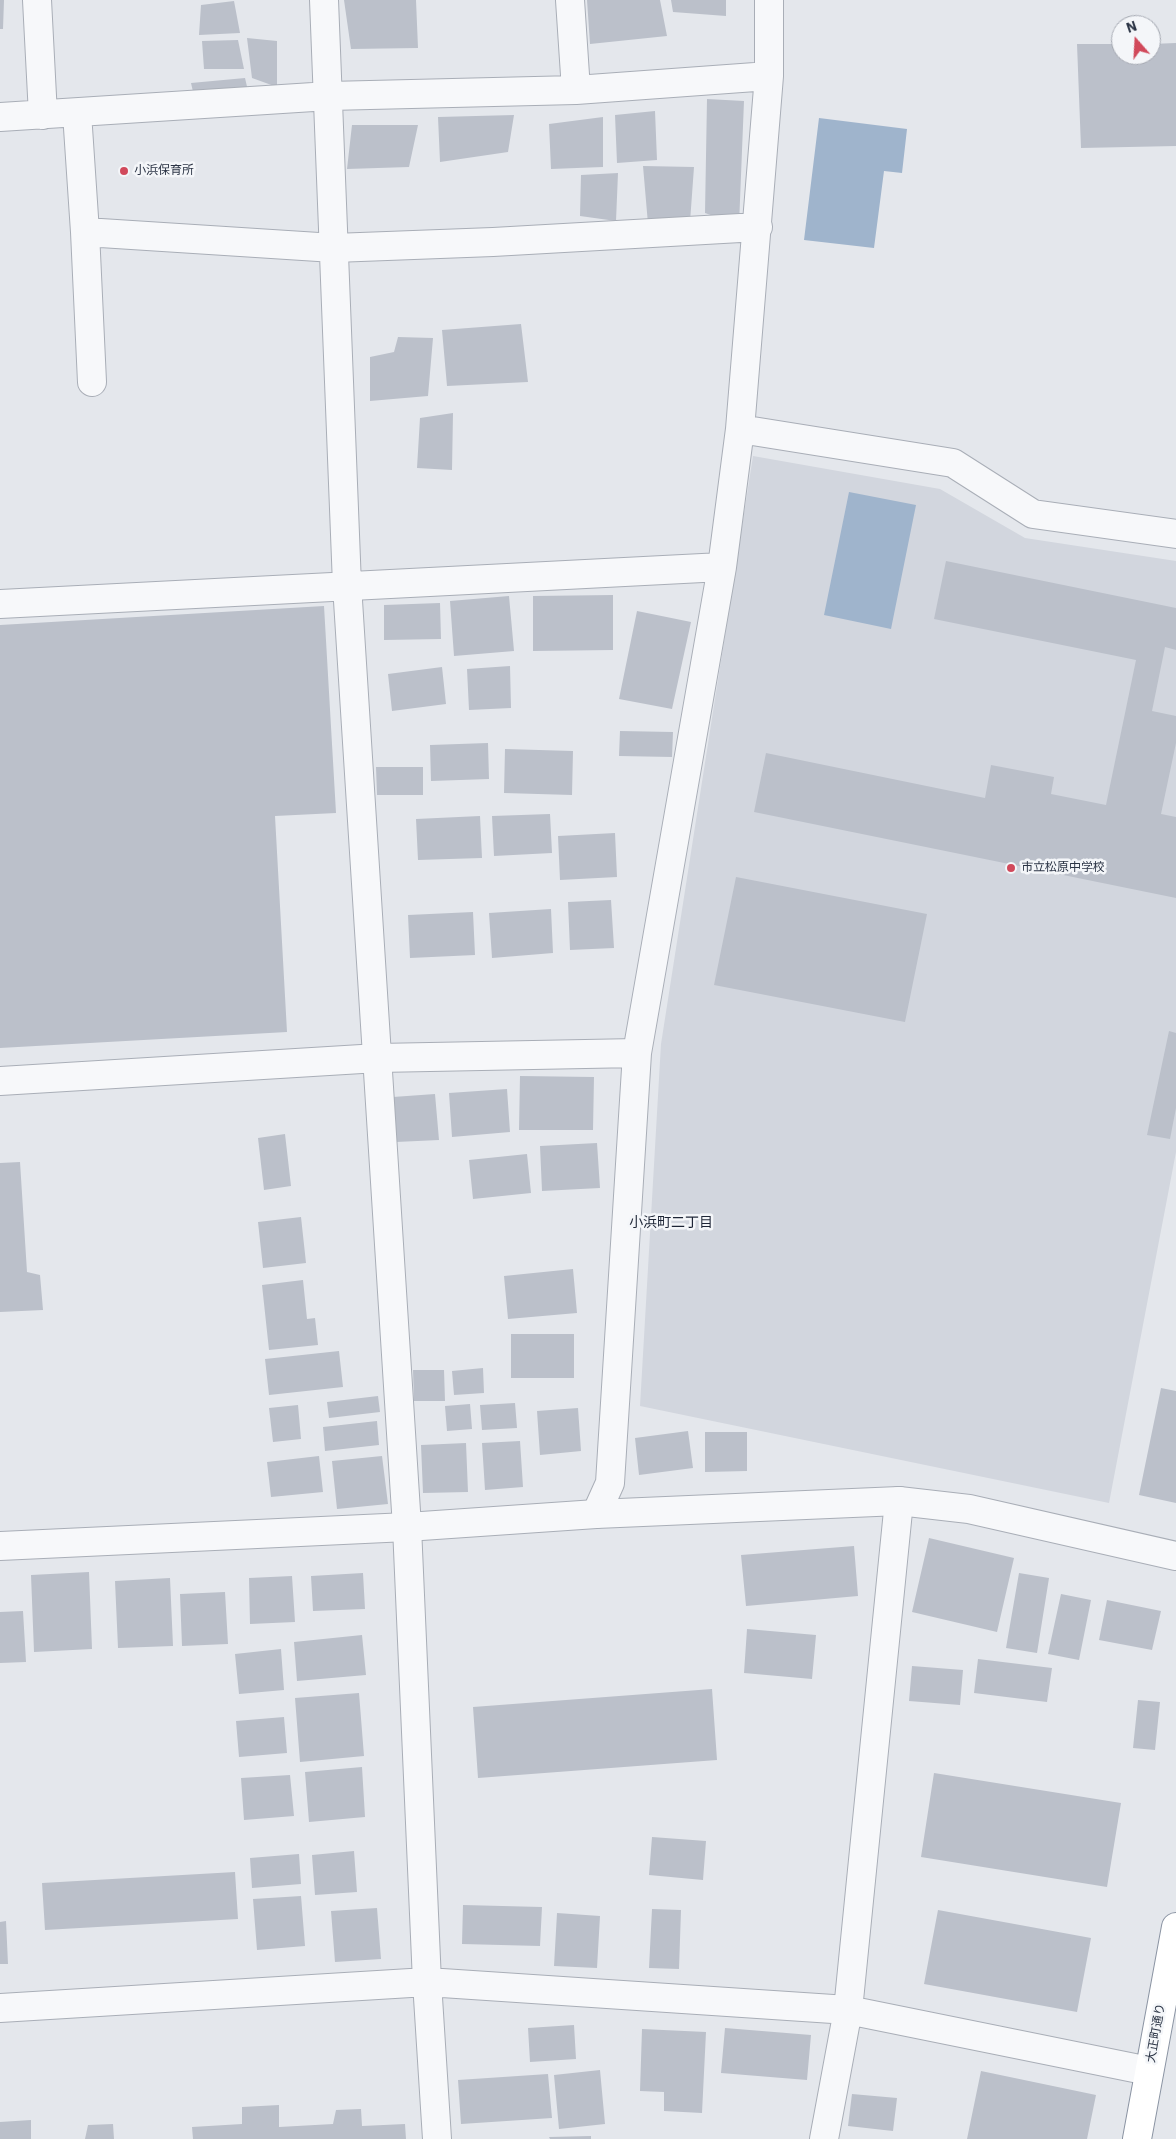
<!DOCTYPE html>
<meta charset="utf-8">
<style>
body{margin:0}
#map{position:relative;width:1176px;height:2139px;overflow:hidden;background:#e4e7ec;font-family:"IBM Plex Sans",sans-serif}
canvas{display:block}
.north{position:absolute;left:1111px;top:15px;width:50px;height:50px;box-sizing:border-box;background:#f4f6f9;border:1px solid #a4a8b1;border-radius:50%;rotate:341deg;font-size:14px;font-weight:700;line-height:20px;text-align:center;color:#2b3445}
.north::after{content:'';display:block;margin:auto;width:18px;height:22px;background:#d1495b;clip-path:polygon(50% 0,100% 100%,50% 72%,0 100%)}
</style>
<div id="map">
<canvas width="1176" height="2139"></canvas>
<div class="north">N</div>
</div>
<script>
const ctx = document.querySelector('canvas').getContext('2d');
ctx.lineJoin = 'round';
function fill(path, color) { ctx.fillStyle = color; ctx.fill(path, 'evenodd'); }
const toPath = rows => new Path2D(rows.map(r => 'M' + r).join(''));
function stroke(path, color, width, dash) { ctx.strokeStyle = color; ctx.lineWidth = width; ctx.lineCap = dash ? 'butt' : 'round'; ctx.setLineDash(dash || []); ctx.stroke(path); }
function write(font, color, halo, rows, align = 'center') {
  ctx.font = font + ' "IBM Plex Sans","Noto Sans JP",sans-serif'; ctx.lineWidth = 5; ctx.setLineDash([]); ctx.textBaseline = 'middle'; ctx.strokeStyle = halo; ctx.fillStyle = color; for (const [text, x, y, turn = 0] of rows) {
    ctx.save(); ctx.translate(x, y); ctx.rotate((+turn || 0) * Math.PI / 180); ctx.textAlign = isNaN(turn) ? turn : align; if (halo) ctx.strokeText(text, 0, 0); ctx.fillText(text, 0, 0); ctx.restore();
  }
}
fill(toPath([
 [753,456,940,489,1025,538,1176,561,1176,1152,1109,1503,640,1406,661,1044]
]), '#d2d6de');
fill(toPath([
 [819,118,907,129,902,173,884,171,874,248,804,240],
 [849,492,916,505,891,629,824,615]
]), '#9fb4cc');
fill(toPath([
 [0,0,4,0,3,29,0,29],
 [344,0,416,0,418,48,351,49],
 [587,0,660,0,667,36,590,44],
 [671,0,726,0,726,16,673,12],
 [234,1,240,33,199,35,201,5],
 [247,38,277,41,277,87,252,78],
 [238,40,244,69,204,69,202,41],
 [1176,43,1176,146,1081,148,1077,44,1121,44,1121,55,1151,55,1151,44],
 [245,78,249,95,194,96,191,83],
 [707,99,744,101,739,225,705,213],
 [655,111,657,160,617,163,615,115],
 [514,115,508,152,440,162,438,117],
 [603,117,603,167,551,169,549,124],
 [352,125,418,125,409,167,347,169],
 [643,166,694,167,690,222,648,224],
 [618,173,616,221,580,216,581,175],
 [521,324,528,382,447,386,442,330],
 [398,337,433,338,428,396,370,401,370,357,394,352],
 [453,413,452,470,417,468,420,418],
 [946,561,1176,608,1176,650,1165,647,1152,711,1176,716,1176,743,1161,814,1176,817,1176,898,754,812,766,753,985,798,991,765,1054,777,1051,794,1106,805,1136,660,934,619],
 [613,595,613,650,533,651,533,596],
 [509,596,514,651,454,656,450,601],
 [440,603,441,639,384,640,384,605],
 [324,606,336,813,275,816,287,1032,0,1048,0,625],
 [637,611,691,622,672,709,619,699],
 [510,666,511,708,469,710,467,669],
 [442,667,446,704,392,711,388,674],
 [620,731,673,732,672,757,619,756],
 [488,743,489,779,431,781,430,745],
 [505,749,573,751,572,795,504,793],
 [376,767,423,767,423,795,377,795],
 [550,814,552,853,494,856,492,816],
 [480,816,482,858,418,860,416,819],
 [615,833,617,877,560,880,558,836],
 [736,877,927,914,905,1022,714,985],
 [611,900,614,948,570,950,568,902],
 [551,909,553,953,492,958,489,913],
 [473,912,475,955,410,958,408,915],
 [1169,1031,1176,1033,1176,1108,1170,1139,1147,1135],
 [520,1076,594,1077,593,1130,519,1130],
 [507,1089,510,1132,452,1137,449,1093],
 [435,1094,439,1140,396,1142,393,1097],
 [285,1134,291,1186,264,1190,258,1138],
 [597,1143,600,1188,542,1191,540,1146],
 [527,1154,531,1193,473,1199,469,1160],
 [20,1162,27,1272,40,1275,43,1310,0,1312,0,1163],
 [301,1217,306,1263,263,1268,258,1222],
 [573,1269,577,1313,508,1319,504,1276],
 [303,1280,307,1319,315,1318,318,1345,269,1350,262,1285],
 [511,1334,574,1334,574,1378,511,1378],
 [339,1351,343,1387,269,1395,265,1359],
 [483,1368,484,1393,454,1395,452,1371],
 [413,1370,444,1370,445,1401,414,1401],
 [1161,1388,1176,1391,1176,1503,1139,1495],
 [378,1396,380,1412,329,1418,327,1402],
 [515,1403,517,1428,482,1430,480,1405],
 [470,1404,472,1429,447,1431,445,1406],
 [298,1405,301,1439,273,1442,269,1408],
 [578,1408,581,1451,540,1455,537,1411],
 [377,1421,379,1445,325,1451,323,1427],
 [688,1431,693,1468,639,1475,635,1438],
 [705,1432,747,1432,747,1471,705,1472],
 [520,1441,523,1487,485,1490,482,1443],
 [466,1443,468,1492,423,1493,421,1445],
 [319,1456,323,1492,271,1497,267,1462],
 [382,1456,388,1504,337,1509,332,1461],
 [929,1538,1014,1558,997,1632,912,1612],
 [854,1546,858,1596,746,1606,741,1555],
 [89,1572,92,1649,34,1652,31,1575],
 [363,1573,365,1609,313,1611,311,1576],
 [1019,1573,1049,1578,1037,1653,1006,1648],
 [292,1576,295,1622,250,1624,249,1578],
 [170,1578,173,1646,118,1648,115,1581],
 [225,1592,228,1644,182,1646,180,1594],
 [1061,1594,1091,1600,1079,1660,1048,1654],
 [1107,1600,1161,1611,1152,1650,1099,1640],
 [23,1611,26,1662,0,1663,0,1612],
 [747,1629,816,1635,812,1679,744,1673],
 [362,1635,366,1675,297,1681,294,1642],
 [281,1649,284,1690,239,1694,235,1654],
 [978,1659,1052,1668,1047,1702,974,1693],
 [912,1666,963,1670,960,1705,909,1701],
 [712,1689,717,1760,478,1778,473,1707],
 [359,1693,364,1756,300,1762,295,1698],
 [1138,1700,1160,1702,1155,1750,1133,1748],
 [284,1717,287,1753,239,1757,236,1721],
 [362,1767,365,1817,309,1822,305,1772],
 [934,1773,1121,1803,1107,1887,921,1857],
 [290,1775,294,1816,244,1820,241,1778],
 [652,1837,706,1841,703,1880,649,1875],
 [354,1851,357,1892,315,1895,312,1855],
 [299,1854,301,1884,252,1888,250,1858],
 [235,1872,238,1919,45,1930,42,1883],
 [301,1896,305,1946,257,1950,253,1899],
 [463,1905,542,1907,540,1946,462,1944],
 [377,1908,381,1959,335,1962,331,1911],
 [652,1909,681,1910,679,1969,649,1968],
 [938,1910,1091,1938,1077,2012,924,1984],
 [557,1913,600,1916,597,1968,554,1966],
 [6,1921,8,1964,0,1964,0,1922],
 [574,2025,576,2059,530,2062,528,2028],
 [725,2028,811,2035,807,2080,721,2073],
 [642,2029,706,2032,702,2113,664,2111,664,2092,640,2091],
 [600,2070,605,2124,559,2129,554,2075],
 [981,2071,1096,2095,1087,2139,967,2139],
 [548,2074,552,2118,461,2124,458,2080],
 [852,2094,897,2098,893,2131,848,2126],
 [279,2105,279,2127,333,2124,336,2110,361,2109,362,2126,405,2124,406,2139,193,2139,192,2127,242,2124,242,2107],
 [31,2120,31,2139,0,2139,0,2122],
 [113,2124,114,2139,85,2139,88,2125],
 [591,2136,591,2139,550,2139,549,2137]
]), '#bbc0ca');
const minor = toPath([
 [37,0,43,115],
 [324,0,347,585,407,1527,427,1982,437,2139],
 [570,0,576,90],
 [77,113,85,232,92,382],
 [0,117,329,96,576,90,769,76],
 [85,232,334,248,493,242,758,227],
 [740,429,953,463,1033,514,1176,534],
 [0,604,722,567],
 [0,1081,378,1058,637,1053],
 [596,1514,610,1483,637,1053,722,567,740,429,769,76,769,0],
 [0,2008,427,1982,848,2010,1149,2071],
 [824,2139,848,2010,899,1501]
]);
const tertiary = toPath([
 [0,1546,407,1527,596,1514,899,1501,969,1509,1176,1556]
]);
const trunk = toPath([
 [1137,2139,1176,1927]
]);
stroke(minor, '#a9aeb7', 30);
stroke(tertiary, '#a9aeb7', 30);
stroke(trunk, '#8b94a3', 30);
stroke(minor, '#f7f8fa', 28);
stroke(tertiary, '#f7f8fa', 28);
stroke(trunk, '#fff', 28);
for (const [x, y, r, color] of [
 [124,171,5,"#d1495b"],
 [1011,868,5,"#d1495b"]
]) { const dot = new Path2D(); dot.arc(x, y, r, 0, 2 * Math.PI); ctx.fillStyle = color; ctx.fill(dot); stroke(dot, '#f4f6f9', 2); }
write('12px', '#2b3445', '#f4f6f9', [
 ["小浜保育所",134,171],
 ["市立松原中学校",1021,868]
], 'left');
write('12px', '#2b3445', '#f4f6f9', [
 ["大正町通り",1156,2033,-80]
]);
write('14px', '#1d2536', '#f4f6f9', [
 ["小浜町二丁目",671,1223]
]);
</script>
